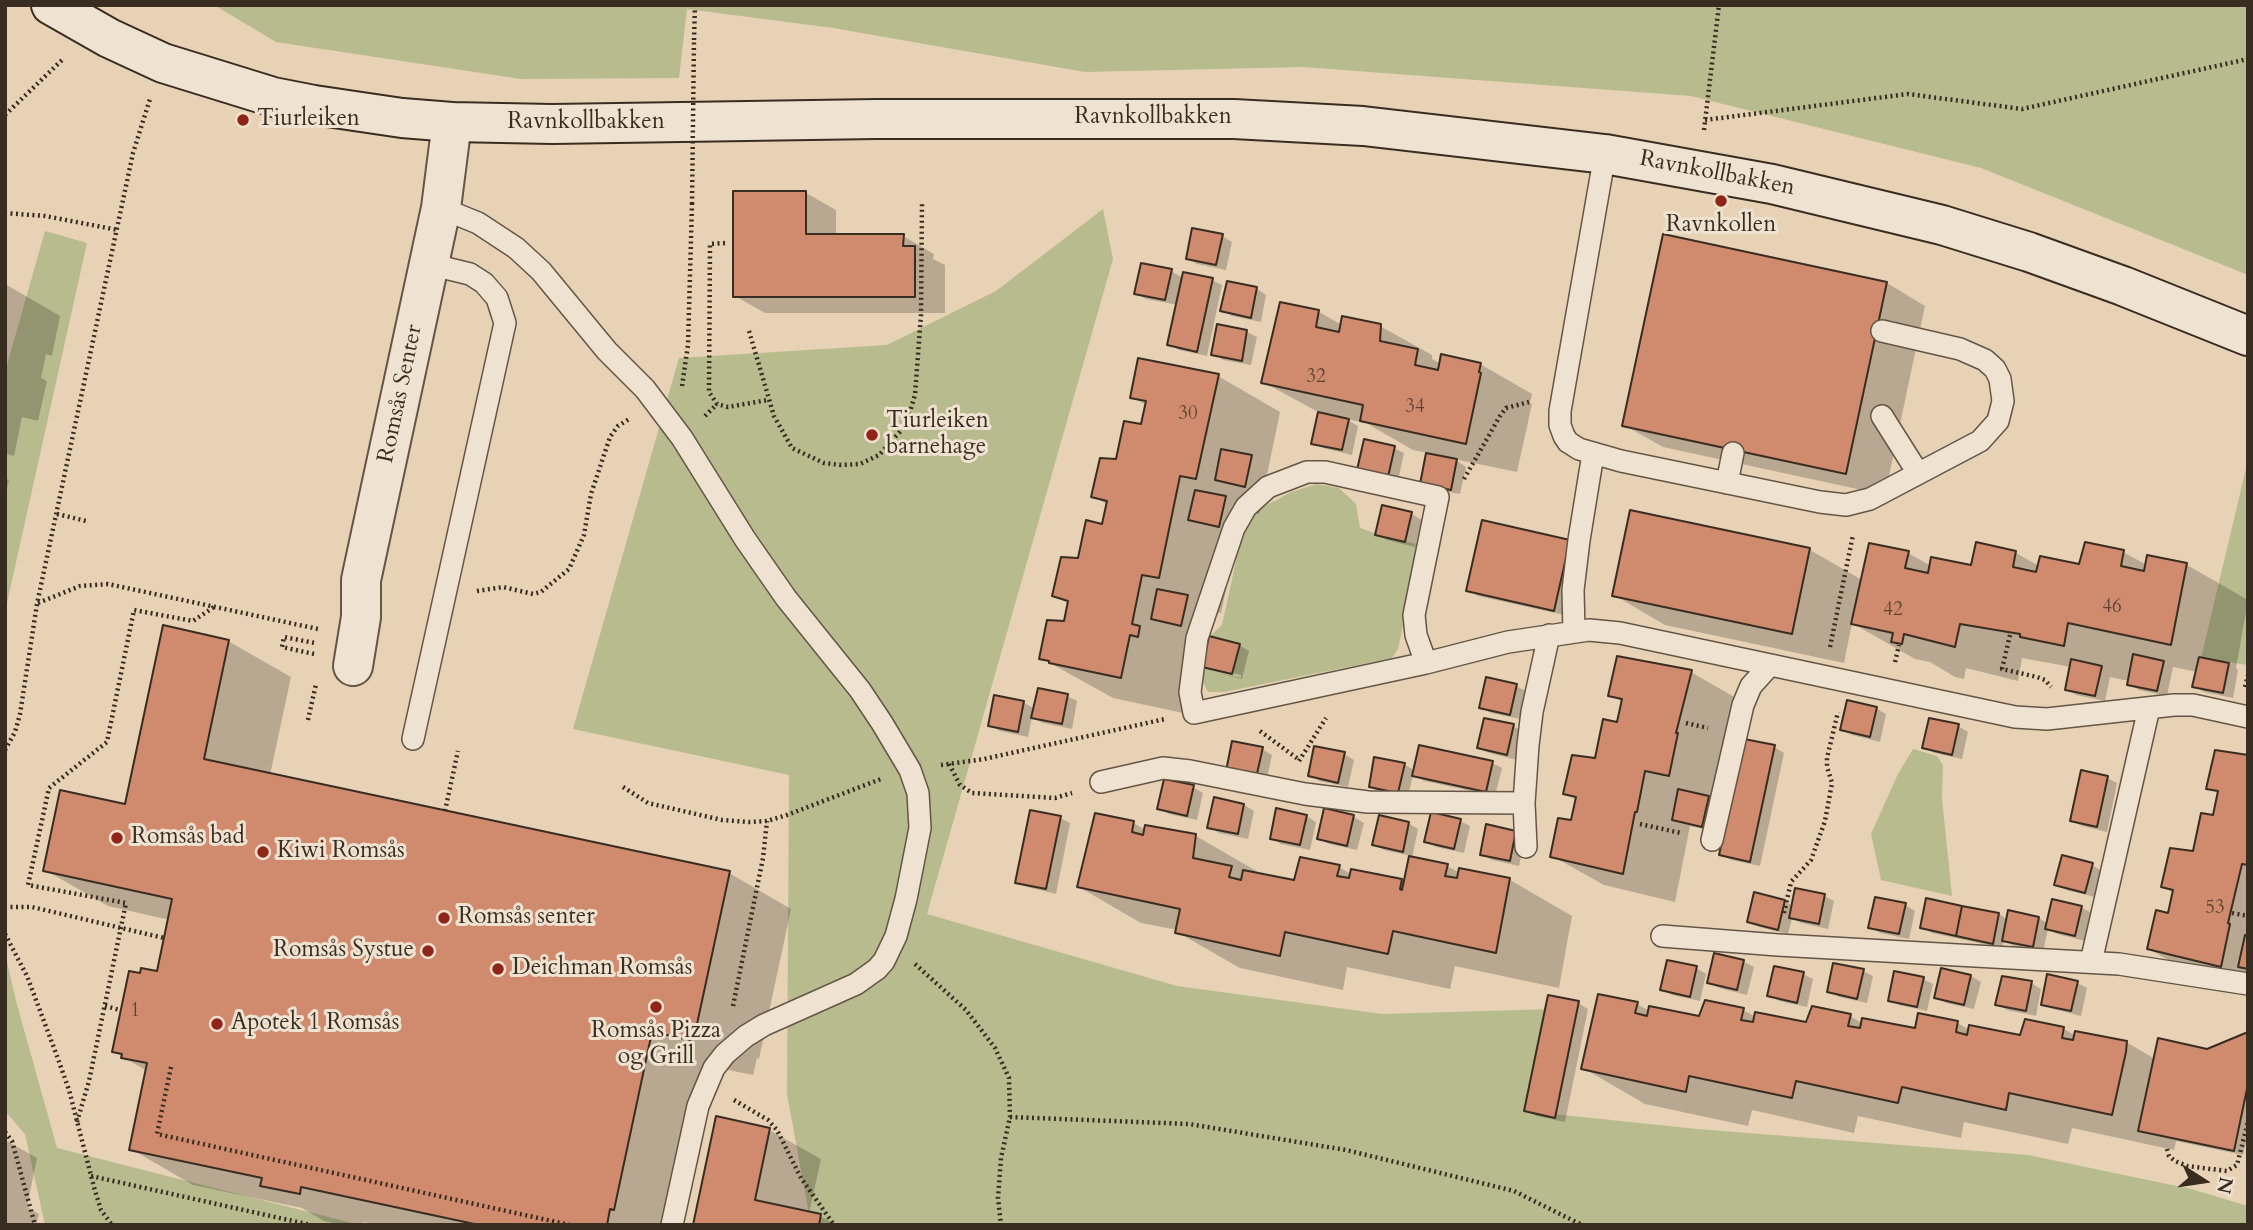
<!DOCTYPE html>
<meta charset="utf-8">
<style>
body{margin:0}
#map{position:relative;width:2253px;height:1230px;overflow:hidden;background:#e7d2b6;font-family:Cardo,serif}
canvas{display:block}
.frame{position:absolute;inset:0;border:7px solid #392d21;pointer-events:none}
.north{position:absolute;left:2169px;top:1146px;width:70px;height:70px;-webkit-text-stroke:5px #efe2d0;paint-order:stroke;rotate:102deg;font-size:19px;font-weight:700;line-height:28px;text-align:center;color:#392d21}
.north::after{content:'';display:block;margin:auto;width:24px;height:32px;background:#392d21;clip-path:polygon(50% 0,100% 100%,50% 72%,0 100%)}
</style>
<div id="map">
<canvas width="2253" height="1230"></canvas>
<div class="frame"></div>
<div class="north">N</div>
</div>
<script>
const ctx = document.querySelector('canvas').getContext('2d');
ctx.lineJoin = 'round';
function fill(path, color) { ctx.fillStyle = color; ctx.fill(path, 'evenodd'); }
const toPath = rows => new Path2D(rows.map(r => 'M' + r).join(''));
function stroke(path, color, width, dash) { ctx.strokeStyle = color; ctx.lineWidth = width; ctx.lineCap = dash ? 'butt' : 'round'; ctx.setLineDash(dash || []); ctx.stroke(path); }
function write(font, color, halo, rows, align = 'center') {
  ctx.font = font + ' Cardo,serif'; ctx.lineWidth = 6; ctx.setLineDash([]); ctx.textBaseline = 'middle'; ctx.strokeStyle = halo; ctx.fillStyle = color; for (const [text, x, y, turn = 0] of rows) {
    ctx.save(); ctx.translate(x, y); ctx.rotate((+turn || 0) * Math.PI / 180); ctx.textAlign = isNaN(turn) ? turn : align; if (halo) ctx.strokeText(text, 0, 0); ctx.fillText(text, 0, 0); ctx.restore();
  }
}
fill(toPath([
 [214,5,2248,5,2248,275,1981,168,1691,96,1303,67,1085,72,833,28,687,9,679,78,521,79,276,42],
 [1103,209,1113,259,927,914,1177,986,1382,1014,1553,1009,1534,1112,1697,1129,2028,1155,2191,1189,2248,1206,2248,1225,811,1225,787,1094,789,775,573,729,679,358,887,345,996,291],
 [45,231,87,243,5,612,5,372],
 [2248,460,2248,665,2201,658],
 [1317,484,1339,488,1356,504,1360,528,1377,534,1420,545,1398,649,1392,658,1224,692,1208,692,1204,684,1201,667,1232,674,1238,644,1208,638,1222,625,1239,547,1247,528,1258,510,1291,492],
 [1913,749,1937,756,1943,765,1942,798,1952,896,1881,880,1871,834,1898,774],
 [5,953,16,1001,57,1148,360,1225,45,1225,25,1134,5,1111]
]), '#b7bb8d');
fill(toPath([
 [806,193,836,210,836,236,903,236,934,254,933,259,945,265,945,313,765,313,735,296],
 [1222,236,1232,242,1226,270,1197,264,1188,258],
 [1171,271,1183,278,1212,280,1222,285,1207,356,1179,350,1169,344,1178,305,1146,299,1136,293],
 [1887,283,1925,306,1885,495,1663,447,1624,425],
 [5,284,60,316,52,356,46,354,41,378,47,381,38,421,22,417,14,456,7,454,5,465],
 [1257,289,1266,295,1261,322,1232,316,1222,310],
 [1281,304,1319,312,1342,325,1380,326,1432,355,1432,359,1441,364,1480,364,1532,394,1530,403,1532,404,1517,472,1454,459,1466,467,1460,494,1432,489,1422,483,1428,453,1413,450,1366,423,1346,419,1358,426,1352,455,1323,448,1313,443,1320,413,1263,382],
 [1218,326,1247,332,1257,337,1251,365,1223,360,1213,354],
 [1218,376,1280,412,1259,514,1243,510,1221,613,1204,610,1194,659,1239,645,1249,651,1242,679,1213,672,1241,678,1241,675,1212,668,1212,671,1202,665,1192,670,1183,713,1113,698,1041,658,1065,623,1069,604,1054,595,1104,526,1108,505,1093,496,1142,426,1146,405,1132,397],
 [1394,448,1404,453,1398,481,1369,475],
 [5,478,9,480,5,497],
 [1383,507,1412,514,1422,520,1415,547,1387,540,1377,534],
 [1631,512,1810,550,1862,580,1908,553,1931,566,1973,567,1977,545,2016,553,2039,566,2080,566,2123,552,2147,565,2187,565,2248,600,2236,668,2238,670,2233,698,2204,692,2194,686,2197,672,2173,667,2167,696,2139,690,2129,684,2129,681,2110,677,2105,701,2076,695,2067,689,2071,667,2022,658,2018,681,1966,668,1964,679,1955,677,1930,662,1915,659,1852,623,1844,663,1665,625,1614,595],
 [1569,541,1564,615,1478,596,1468,590],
 [228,641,291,677,270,775,729,873,791,909,759,1059,757,1058,753,1075,714,1067,680,1225,378,1225,364,1222,363,1225,342,1225,324,1221,302,1208,193,1185,131,1149,147,1071,113,1051,158,973,170,920,108,906,45,870,126,806],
 [1691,672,1743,702,1712,831,1690,826,1675,902,1604,885,1552,856,1572,822,1577,800,1565,793,1597,760,1618,724,1623,702,1610,695],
 [1516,686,1526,691,1520,719,1491,713,1481,707],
 [1067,696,1077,701,1072,729,1043,723,1032,717,1028,737,1000,731,990,725,995,697,1024,703,1035,709],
 [1877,709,1886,714,1880,742,1852,735,1842,729],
 [1513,726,1523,732,1517,760,1489,753,1479,748],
 [1958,726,1968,732,1962,759,1934,753,1924,747],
 [1774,747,1784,753,1760,866,1731,860,1721,854],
 [1262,749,1272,755,1266,782,1238,776],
 [1344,754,1354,760,1348,787,1320,781,1310,775],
 [2248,757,2248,993,2212,985,2149,949,2170,915,2174,893,2163,887,2195,853,2215,817,2220,794,2208,788],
 [1492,763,1502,768,1495,796,1424,781,1413,774,1408,798,1380,792,1371,787,1404,764,1415,771],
 [2107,778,2117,783,2107,832,2082,826,2072,821],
 [1193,787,1203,793,1197,820,1169,814,1159,808],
 [1215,799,1244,805,1254,811,1248,839,1219,833,1209,827],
 [1325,811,1354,817,1364,823,1357,850,1329,844,1319,838],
 [1306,816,1316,822,1310,850,1281,844,1272,838],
 [1060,818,1070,823,1056,894,1027,887,1017,882],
 [1460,821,1470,826,1464,853,1436,847,1426,841],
 [1133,823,1146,830,1146,827,1196,836,1258,872,1258,875,1295,882,1339,867,1351,874,1401,880,1406,883,1411,856,1384,850,1374,844,1408,823,1418,829,1412,858,1447,866,1460,873,1510,880,1572,916,1559,988,1455,966,1450,989,1347,967,1343,990,1240,968,1177,932,1178,930,1141,923,1079,887],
 [1488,826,1525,838,1519,866,1492,860,1482,854],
 [2092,865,2102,871,2095,897,2066,890,2056,884],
 [1824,896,1834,901,1828,929,1801,923,1792,918,1788,934,1759,927,1749,922,1784,901,1793,906],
 [2053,901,2082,908,2092,913,2085,941,2057,934,2048,929,2043,952,2013,946,2004,940,2002,948,1932,933,1922,927,1999,914,2008,920,2039,918,2048,924],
 [1905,905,1915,911,1909,939,1880,933,1870,927],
 [1715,955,1744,962,1754,967,1747,995,1719,988,1709,982],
 [1696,968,1706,974,1700,1001,1672,995,1662,989],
 [1942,970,1971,976,1981,982,1974,1009,1946,1003,1936,997],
 [1863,971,1873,976,1867,1003,1839,997,1829,991],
 [1803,974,1813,979,1807,1007,1779,1001,1769,995],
 [1923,979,1933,984,1927,1011,1899,1005,1890,1000],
 [2031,983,2041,989,2036,1016,2007,1010,1997,1004],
 [2077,983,2087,988,2081,1016,2053,1009,2043,1004],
 [1578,1003,1588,1009,1565,1122,1536,1116,1526,1111],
 [1637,1004,1649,1011,1700,1018,1743,1010,1756,1017,1807,1024,1850,1016,1862,1023,1916,1030,1957,1023,1970,1030,2021,1037,2026,1021,2064,1029,2076,1036,2126,1042,2155,1059,2207,1051,2248,1034,2248,1135,2243,1155,2176,1141,2174,1150,2072,1128,2068,1144,1964,1122,1961,1138,1858,1116,1854,1133,1752,1110,1748,1126,1645,1104,1583,1068],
 [769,1130,821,1159,809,1213,820,1216,836,1225,694,1225],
 [5,1140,37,1158,27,1207,39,1214,36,1225,5,1225]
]), '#0003');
const building = toPath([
 [733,191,806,191,806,234,904,234,903,246,915,246,915,297,733,297,733,191],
 [1192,228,1223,234,1216,265,1186,259,1192,228],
 [1663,234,1887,282,1846,474,1622,426,1663,234],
 [1141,263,1172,269,1165,300,1134,294,1141,263],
 [1183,272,1213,278,1197,352,1167,345,1183,272],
 [1227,281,1257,287,1251,318,1220,311,1227,281],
 [1280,302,1319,310,1316,327,1339,332,1342,316,1381,324,1380,341,1418,349,1415,365,1438,370,1441,354,1481,363,1479,372,1481,373,1466,444,1360,421,1363,405,1261,383,1280,302],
 [1217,324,1247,330,1242,361,1211,355,1217,324],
 [1138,358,1219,374,1196,479,1180,476,1159,578,1142,575,1132,624,1140,626,1138,637,1130,635,1121,678,1049,663,1049,661,1039,659,1047,620,1064,621,1068,601,1052,596,1061,557,1078,558,1086,520,1102,524,1107,501,1091,497,1100,458,1116,459,1124,421,1141,424,1146,401,1130,398,1138,358],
 [1318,412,1349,419,1342,450,1311,444,1318,412],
 [1364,439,1395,446,1388,477,1357,470,1364,439],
 [1221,449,1252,455,1245,487,1215,480,1221,449],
 [1426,453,1457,459,1451,490,1420,484,1426,453],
 [1195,490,1226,496,1219,527,1188,520,1195,490],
 [1382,505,1412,512,1405,542,1375,535,1382,505],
 [1630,510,1810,548,1792,634,1612,596,1630,510],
 [1482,520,1570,540,1554,611,1466,591,1482,520],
 [1976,542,2016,551,2013,567,2036,572,2040,556,2079,564,2085,542,2124,550,2121,566,2144,571,2147,555,2187,563,2171,645,2068,623,2064,646,2020,637,2020,634,1960,624,1955,647,1904,634,1902,644,1891,642,1893,633,1851,624,1869,543,1909,551,1905,568,1928,573,1931,557,1971,565,1976,542],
 [1157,589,1188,595,1181,626,1151,619,1157,589],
 [163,625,229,640,204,759,730,871,697,1024,694,1024,691,1040,652,1032,614,1210,610,1209,607,1225,479,1225,301,1187,300,1194,260,1186,262,1178,129,1150,147,1063,121,1058,122,1054,112,1052,129,971,140,973,141,968,157,971,172,899,43,871,60,790,125,804,163,625],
 [1209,636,1240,644,1232,674,1202,667,1209,636],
 [2133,654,2164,661,2157,691,2127,685,2133,654],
 [1617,656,1692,670,1676,733,1678,733,1669,776,1645,771,1637,812,1635,812,1623,874,1550,857,1558,818,1571,820,1576,797,1563,794,1572,755,1595,758,1603,719,1617,722,1622,699,1608,696,1617,656],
 [2199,657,2229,663,2223,693,2192,687,2199,657],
 [2071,659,2102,666,2095,696,2065,690,2071,659],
 [1486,677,1517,684,1510,715,1479,708,1486,677],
 [1038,688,1068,694,1062,724,1031,718,1038,688],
 [994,695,1024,701,1018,732,988,726,994,695],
 [1847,700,1877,707,1870,737,1840,730,1847,700],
 [1484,718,1514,724,1507,755,1477,748,1484,718],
 [1929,718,1959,724,1952,755,1922,748,1929,718],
 [1744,739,1775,745,1750,862,1719,855,1744,739],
 [1232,741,1263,747,1256,778,1226,771,1232,741],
 [1419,745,1493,761,1486,792,1412,776,1419,745],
 [1314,746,1345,752,1338,783,1308,776,1314,746],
 [2215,750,2248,755,2248,865,2242,864,2228,923,2230,924,2221,967,2147,949,2156,910,2168,913,2173,890,2161,887,2170,848,2193,851,2201,813,2213,815,2218,791,2206,789,2215,750],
 [1374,757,1405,763,1398,793,1369,787,1374,757],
 [2081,770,2108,776,2097,827,2070,821,2081,770],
 [1164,779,1194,785,1187,816,1157,809,1164,779],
 [1678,789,1709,796,1702,827,1672,820,1678,789],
 [1214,797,1244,804,1238,834,1207,828,1214,797],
 [1276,808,1307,815,1300,845,1270,839,1276,808],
 [1324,808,1354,815,1347,846,1317,839,1324,808],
 [1030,810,1061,816,1046,889,1015,883,1030,810],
 [1431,812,1461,819,1454,849,1424,842,1431,812],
 [1095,813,1134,821,1132,832,1143,835,1145,825,1196,834,1193,858,1232,866,1229,877,1241,880,1243,870,1294,880,1300,857,1340,865,1337,876,1349,878,1351,869,1402,879,1400,889,1402,890,1409,856,1448,864,1445,876,1457,878,1459,868,1510,878,1496,953,1393,931,1388,954,1285,932,1280,956,1175,933,1180,909,1077,887,1095,813],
 [1379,815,1409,822,1403,852,1372,845,1379,815],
 [1486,824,1516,831,1510,861,1480,855,1486,824],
 [2062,855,2093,863,2085,893,2054,885,2062,855],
 [1795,888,1825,894,1819,924,1789,918,1795,888],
 [1754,892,1785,900,1778,930,1747,922,1754,892],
 [1875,897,1906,903,1899,934,1868,928,1875,897],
 [1926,898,1962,906,1956,936,1920,928,1926,898],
 [2052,899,2082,906,2075,936,2045,929,2052,899],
 [1962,906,1999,913,1993,944,1956,936,1962,906],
 [2008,910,2039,917,2033,947,2002,941,2008,910],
 [2245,935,2248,936,2248,969,2238,967,2245,935],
 [1714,953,1744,960,1737,990,1707,983,1714,953],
 [1667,960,1697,966,1690,997,1660,990,1667,960],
 [1833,963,1864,969,1857,999,1827,992,1833,963],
 [1774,966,1804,972,1797,1003,1767,996,1774,966],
 [1941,968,1971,975,1964,1005,1934,998,1941,968],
 [1894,971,1924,977,1917,1007,1888,1001,1894,971],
 [2047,974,2078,981,2071,1011,2041,1005,2047,974],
 [2002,976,2032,981,2026,1011,1995,1005,2002,976],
 [1598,994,1638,1002,1635,1013,1647,1016,1649,1006,1699,1016,1705,1000,1744,1008,1741,1020,1753,1022,1755,1012,1806,1022,1812,1006,1851,1014,1848,1026,1860,1028,1862,1018,1915,1028,1918,1013,1958,1021,1956,1032,1967,1035,1969,1025,2020,1035,2025,1019,2064,1027,2062,1038,2073,1040,2075,1031,2127,1041,2126,1052,2112,1115,2009,1093,2006,1110,1902,1087,1898,1103,1796,1081,1792,1098,1689,1076,1686,1092,1581,1069,1598,994],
 [1548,995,1579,1001,1555,1118,1524,1111,1548,995],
 [2248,1032,2248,1084,2234,1151,2138,1131,2158,1038,2207,1049,2248,1032],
 [716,1116,770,1128,755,1200,821,1214,819,1225,693,1225,716,1116]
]);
fill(building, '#d08b6f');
stroke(building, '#392d21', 2);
const lane = toPath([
 [1605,154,1560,411,1560,425,1564,436,1568,442,1579,449,1621,461,1820,502,1846,505,1870,499,1980,441,1998,421,2003,401,2000,379,1995,369,1985,360,1960,349,1882,331],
 [441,208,478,223,516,248,541,271,607,351,645,389,682,438,745,539,786,598,860,690,882,723,910,770,918,793,920,828,906,899,896,936,884,961,877,969,856,984,764,1025,746,1036,725,1054,714,1068,698,1106,672,1225],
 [1882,416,1918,473],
 [1727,483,1733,453],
 [1574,632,1573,590,1579,540,1593,454],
 [1426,663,1416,635,1414,615,1438,497,1325,472,1307,472,1268,487,1246,507,1234,528,1197,638,1190,692,1194,713,1426,663,1508,642,1589,630,1620,633,2015,717,2047,719,2174,705,2193,705,2248,717],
 [413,739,505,323,497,298,484,283,470,274,429,264],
 [1101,782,1163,768,1190,771,1305,794,1368,802,1524,803],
 [1712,840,1743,705,1751,686,1770,665],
 [1526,847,1524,803,1528,745,1532,712,1549,635],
 [1662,936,1778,945,2119,964,2248,984],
 [2091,962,2149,708]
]);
const street = toPath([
 [353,666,361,617,361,580,441,208,452,122]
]);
const secondary = toPath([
 [51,5,109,38,163,63,273,97,314,105,402,118,452,122,552,124,876,119,1234,119,1363,126,1605,154,1772,184,1942,225,2029,252,2123,286,2248,336]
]);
stroke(lane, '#645646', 24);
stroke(street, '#645646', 42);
stroke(secondary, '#392d21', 42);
stroke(toPath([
 [694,40,695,5],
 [5,115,63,59],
 [1705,120,1908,94,2022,109,2248,59],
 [1704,130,1719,5],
 [5,213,45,216,118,230],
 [725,243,710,244,709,392,717,404,728,407,768,400],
 [749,331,774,416,792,448,824,463,841,465,860,464,879,455,906,425,915,395,921,315,922,204],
 [682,386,688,345,692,204],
 [705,416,717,404],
 [1464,479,1500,416,1506,408,1529,402],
 [57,514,86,521],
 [477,591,503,587,533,594,541,592,569,569,584,535,591,494,610,437,618,426,629,419],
 [38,603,80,586,108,584,318,629],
 [2010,635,2002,669,2037,677,2045,680,2051,687],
 [1830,647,1853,535],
 [314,654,282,647,284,637,315,643],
 [1895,662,1899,645],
 [2245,687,2248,675],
 [308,720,316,684],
 [1686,723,1708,728],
 [1260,731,1298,759],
 [5,750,15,732,20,714,37,604,133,153,150,99],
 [1299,761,1326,718],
 [949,764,960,785,972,793,1055,798,1072,793],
 [941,765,984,759,1165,719],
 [623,787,648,803,722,820,749,822,767,821,787,815,881,779],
 [445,811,458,751],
 [1640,824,1681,833],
 [5,907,32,907,164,938],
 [1784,913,1791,882,1811,860,1825,821,1832,783,1827,767,1827,758,1838,712],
 [2232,913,2248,916],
 [5,934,27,976,57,1056,69,1090,95,1191,101,1210,112,1225],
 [915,964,966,1010,995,1048,1009,1078,1010,1117,1001,1158,998,1198,1001,1225],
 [105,1006,120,1010],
 [733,1006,763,858,767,821],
 [171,1067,157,1134,570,1225],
 [734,1100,768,1120,777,1130,801,1178,834,1225],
 [1010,1117,1189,1124,1346,1150,1514,1191,1582,1225],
 [77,1122,89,1081,126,903,28,885,49,788,107,742,134,610,193,621,214,607],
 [5,1132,12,1141,35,1225],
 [2167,1149,2169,1156,2175,1161,2187,1166,2227,1171,2237,1165,2248,1122],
 [91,1176,311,1225]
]), '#392d21', 4.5, [2, 3.5]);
stroke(lane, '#efe2d0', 21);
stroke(street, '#efe2d0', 38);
stroke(secondary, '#efe2d0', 38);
stroke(toPath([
 [692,204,694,40]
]), '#392d21', 4.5, [2, 3.5]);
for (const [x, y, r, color] of [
 [243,120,7,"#8f2418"],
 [1721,201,7,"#8f2418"],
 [872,435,7,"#8f2418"],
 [117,838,7,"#8f2418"],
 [263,852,7,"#8f2418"],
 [444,918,7,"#8f2418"],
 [428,951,7,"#8f2418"],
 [498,969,7,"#8f2418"],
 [656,1007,7,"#8f2418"],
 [217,1024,7,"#8f2418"]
]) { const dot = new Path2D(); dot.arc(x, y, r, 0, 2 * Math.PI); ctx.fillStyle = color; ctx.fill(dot); stroke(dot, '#efe2d0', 2.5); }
write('19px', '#5f4434', null, [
 ["32",1316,378],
 ["34",1415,408],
 ["30",1188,415],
 ["46",2112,608],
 ["42",1893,611],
 ["53",2215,909],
 ["1",135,1012]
]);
write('23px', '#392d21', '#efe2d0', [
 ["Ravnkollbakken",1153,118],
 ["Ravnkollbakken",586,123],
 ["Ravnkollbakken",1717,174,11],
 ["Romsås Senter",401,394,-78]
]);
write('23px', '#392d21', '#efe2d0', [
 ["Tiurleiken",257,120],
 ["Ravnkollen",1721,226,"center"],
 ["Tiurleiken",886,422],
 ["barnehage",886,448],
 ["Romsås bad",131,838],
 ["Kiwi Romsås",277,852],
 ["Romsås senter",458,918],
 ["Romsås Systue",414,951,"right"],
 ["Deichman Romsås",512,969],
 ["Apotek 1 Romsås",231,1024],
 ["Romsås Pizza",656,1032,"center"],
 ["og Grill",656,1058,"center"]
], 'left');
</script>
